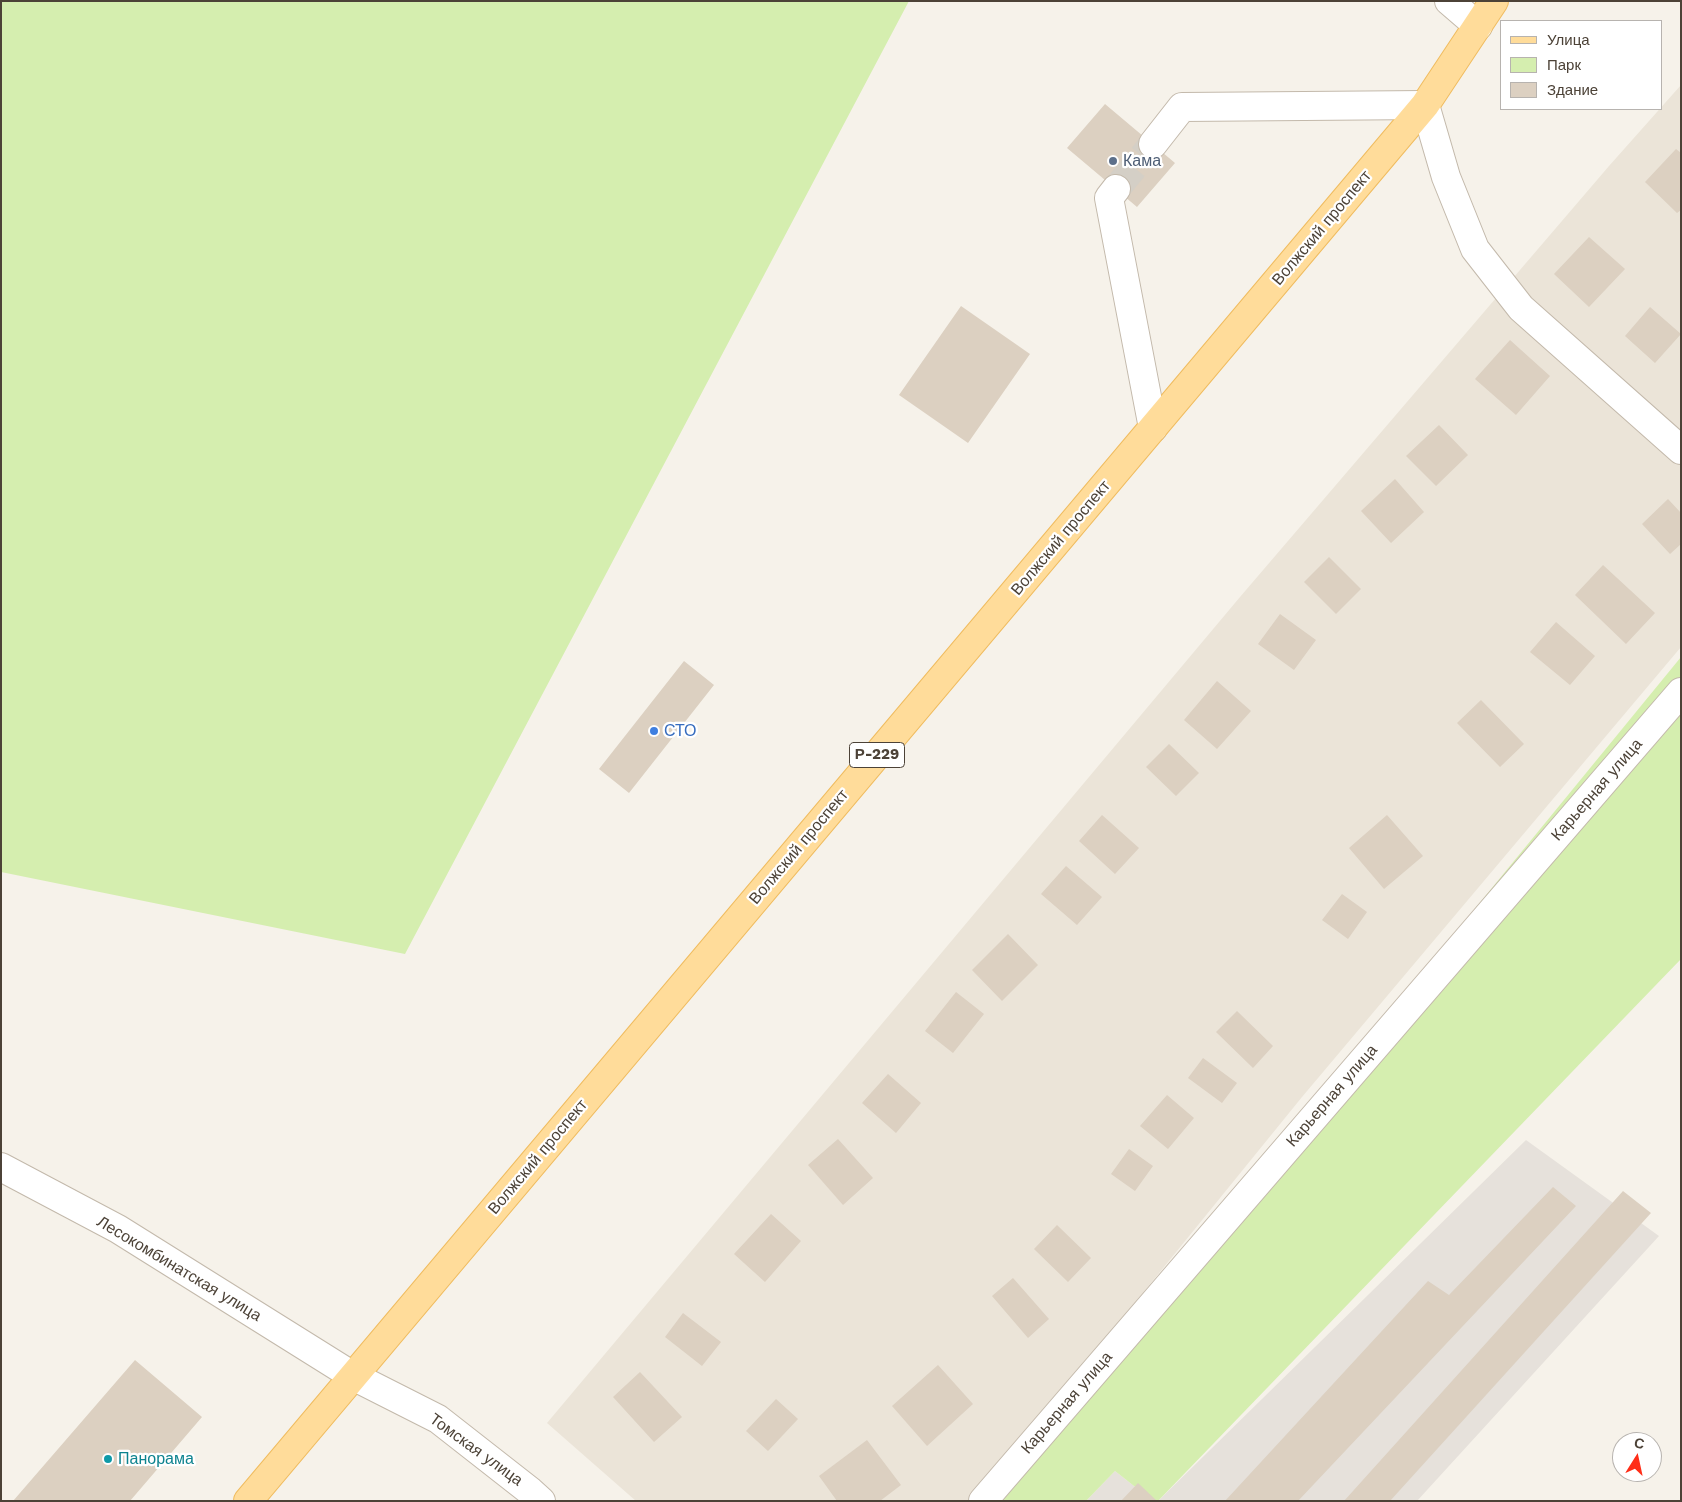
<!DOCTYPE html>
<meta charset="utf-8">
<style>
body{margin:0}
#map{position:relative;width:1682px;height:1502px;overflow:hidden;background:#f6f2ea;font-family:"Work Sans",sans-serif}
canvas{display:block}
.frame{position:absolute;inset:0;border:2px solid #4c4237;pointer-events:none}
.legend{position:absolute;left:1500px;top:20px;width:162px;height:90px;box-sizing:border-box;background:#fff;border:1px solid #b7b3af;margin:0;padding:6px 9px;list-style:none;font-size:15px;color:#4c4237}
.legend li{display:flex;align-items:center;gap:10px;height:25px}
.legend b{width:25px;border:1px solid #b7b3af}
.north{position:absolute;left:1612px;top:1432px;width:50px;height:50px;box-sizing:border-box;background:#fff;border:1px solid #b7b3af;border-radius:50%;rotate:10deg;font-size:14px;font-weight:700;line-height:20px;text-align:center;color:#4c4237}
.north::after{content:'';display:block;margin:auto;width:18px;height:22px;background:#ff2e18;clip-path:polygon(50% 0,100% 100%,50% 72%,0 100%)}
</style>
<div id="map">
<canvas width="1682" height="1502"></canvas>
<div class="frame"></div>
<ul class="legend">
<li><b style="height:6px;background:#ffdc9a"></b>Улица</li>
<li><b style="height:14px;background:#d5eeaf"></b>Парк</li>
<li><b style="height:14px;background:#dcd0c1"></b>Здание</li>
</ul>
<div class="north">С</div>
</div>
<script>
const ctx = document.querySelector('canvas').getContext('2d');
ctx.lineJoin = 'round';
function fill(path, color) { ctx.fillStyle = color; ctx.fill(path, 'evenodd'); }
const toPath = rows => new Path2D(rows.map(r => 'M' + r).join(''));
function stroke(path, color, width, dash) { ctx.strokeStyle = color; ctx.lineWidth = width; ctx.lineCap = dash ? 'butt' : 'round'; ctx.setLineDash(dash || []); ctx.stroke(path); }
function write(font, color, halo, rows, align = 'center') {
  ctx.font = font + ' "Work Sans",sans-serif'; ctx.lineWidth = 4.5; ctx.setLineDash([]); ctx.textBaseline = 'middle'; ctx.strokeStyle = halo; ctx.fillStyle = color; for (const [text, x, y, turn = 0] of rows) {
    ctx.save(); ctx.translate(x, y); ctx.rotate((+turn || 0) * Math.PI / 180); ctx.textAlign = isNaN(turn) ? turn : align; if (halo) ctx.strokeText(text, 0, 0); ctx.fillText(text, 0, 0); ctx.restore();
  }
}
fill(toPath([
 [1681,85,1681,647,1302,1097,974,1501,636,1501,547,1423,1240,597,1609,166]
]), '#ebe4d8');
fill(toPath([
 [1526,1140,1659,1236,1417,1501,1158,1501],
 [1115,1471,1153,1501,1086,1501]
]), '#e6e1db');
fill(toPath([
 [1,1,909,1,405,954,1,872],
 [1681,657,1681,959,1158,1501,1153,1501,1115,1471,1086,1501,990,1501]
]), '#d5eeaf');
fill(toPath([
 [1105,104,1175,163,1137,207,1067,148],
 [1676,149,1681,153,1681,210,1677,213,1645,182],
 [1589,237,1625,269,1589,307,1554,274],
 [961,306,1030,354,968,443,899,395],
 [1650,307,1681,334,1655,363,1625,336],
 [1510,340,1550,376,1516,415,1475,379],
 [1439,425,1468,455,1436,486,1406,456],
 [1395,479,1424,512,1391,543,1361,511],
 [1668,499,1681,513,1681,544,1670,554,1642,524],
 [1329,557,1361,589,1336,614,1304,582],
 [1603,565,1655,613,1626,644,1575,595],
 [1280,614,1316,640,1294,670,1258,644],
 [1556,622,1595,656,1570,685,1530,652],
 [684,661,714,685,629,793,599,769],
 [1217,681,1251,711,1217,749,1184,720],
 [1481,700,1524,744,1500,767,1457,723],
 [1169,744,1199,773,1176,796,1146,767],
 [1102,815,1139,848,1115,874,1079,841],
 [1387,815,1423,856,1384,889,1349,848],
 [1066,866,1102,897,1077,925,1041,894],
 [1342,894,1367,912,1348,939,1322,920],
 [1008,934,1038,965,1002,1001,972,970],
 [956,992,984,1014,953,1053,925,1031],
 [1237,1011,1273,1046,1253,1068,1216,1032],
 [1203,1058,1237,1083,1222,1103,1188,1078],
 [888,1074,921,1103,896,1133,862,1103],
 [1167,1095,1194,1118,1168,1149,1140,1126],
 [838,1139,873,1178,843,1205,808,1165],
 [1129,1149,1153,1166,1135,1191,1111,1174],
 [1553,1187,1576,1206,1298,1501,1225,1501,1428,1281,1449,1295],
 [1623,1191,1651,1213,1390,1501,1344,1501],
 [771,1214,801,1241,765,1282,734,1254],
 [1057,1225,1091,1258,1068,1282,1034,1249],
 [1013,1278,1049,1319,1028,1338,992,1296],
 [683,1313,721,1342,702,1366,665,1337],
 [135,1360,202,1417,130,1501,13,1501],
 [938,1365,973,1404,927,1446,892,1406],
 [640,1372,682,1417,654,1442,613,1397],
 [776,1399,798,1419,768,1451,746,1431],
 [867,1440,901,1485,880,1501,837,1501,819,1476],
 [1138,1483,1157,1501,1121,1501]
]), '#dcd0c1');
stroke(toPath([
 [1116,189,1153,144]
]), '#d4cfc6', 28, [28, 14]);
const minor = toPath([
 [1449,1,1478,26],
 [1153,144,1182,107,1425,105,1446,177,1475,249,1521,308,1681,450],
 [1116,189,1109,198,1153,428],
 [1,1167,118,1229,353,1376,438,1419,530,1491,541,1501],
 [983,1501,1681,692]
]);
const major = toPath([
 [248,1501,1425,105,1494,1]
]);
stroke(minor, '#c3b9ab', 30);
stroke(major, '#f0bc5f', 30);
stroke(minor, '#fff', 28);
stroke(major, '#ffdc9a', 28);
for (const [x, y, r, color] of [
 [1113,161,5,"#5c6f8a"],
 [654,731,5,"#3f7fe0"],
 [108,1459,5,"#0f9aa8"]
]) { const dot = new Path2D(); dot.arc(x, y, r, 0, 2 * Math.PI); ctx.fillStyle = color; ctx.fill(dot); stroke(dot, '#fff', 2); }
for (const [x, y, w] of [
 [877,755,55]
]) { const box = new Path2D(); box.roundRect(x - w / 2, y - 12.5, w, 25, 4); ctx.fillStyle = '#fff'; ctx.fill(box); stroke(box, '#4c4237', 1); }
write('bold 15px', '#4c4237', null, [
 ["Р-229",877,755]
]);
write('16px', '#4e5e75', '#fff', [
 ["Кама",1123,161]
], 'left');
write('16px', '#4c4237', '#fff', [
 ["Волжский проспект",1322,228,-50],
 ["Волжский проспект",1061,538,-50],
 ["Карьерная улица",1597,790,-49],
 ["Волжский проспект",799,847,-50],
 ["Карьерная улица",1332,1096,-49],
 ["Волжский проспект",538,1157,-50],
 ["Лесокомбинатская улица",179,1269,31],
 ["Карьерная улица",1067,1403,-49],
 ["Томская улица",476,1450,36]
]);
write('16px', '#366cbe', '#fff', [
 ["СТО",664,731]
], 'left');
write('16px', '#0d838f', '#fff', [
 ["Панорама",118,1459]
], 'left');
</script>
